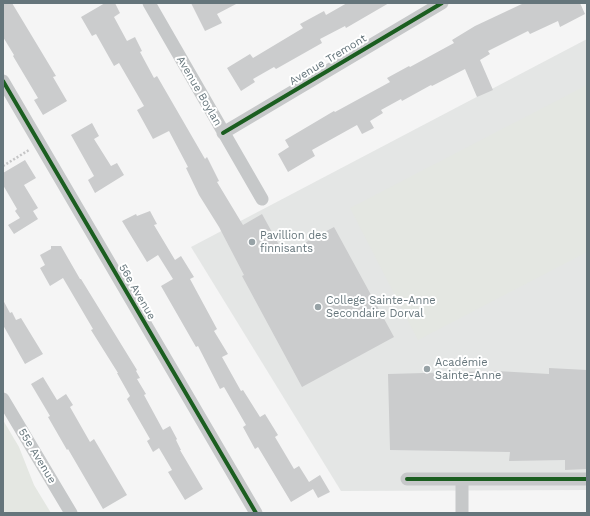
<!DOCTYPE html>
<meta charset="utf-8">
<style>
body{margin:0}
#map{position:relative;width:590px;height:516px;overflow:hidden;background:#f5f5f5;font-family:"Work Sans",sans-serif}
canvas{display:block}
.frame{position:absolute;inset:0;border:4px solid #65757b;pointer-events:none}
</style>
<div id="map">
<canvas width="590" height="516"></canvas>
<div class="frame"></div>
</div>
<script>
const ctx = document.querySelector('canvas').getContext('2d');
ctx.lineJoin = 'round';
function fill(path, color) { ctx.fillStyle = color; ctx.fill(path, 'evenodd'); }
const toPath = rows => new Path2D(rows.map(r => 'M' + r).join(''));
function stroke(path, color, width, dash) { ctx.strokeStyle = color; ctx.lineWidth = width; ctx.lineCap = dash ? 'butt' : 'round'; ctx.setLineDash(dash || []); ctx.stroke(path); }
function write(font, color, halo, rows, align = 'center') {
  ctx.font = font + ' "Work Sans",sans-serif'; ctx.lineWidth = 4; ctx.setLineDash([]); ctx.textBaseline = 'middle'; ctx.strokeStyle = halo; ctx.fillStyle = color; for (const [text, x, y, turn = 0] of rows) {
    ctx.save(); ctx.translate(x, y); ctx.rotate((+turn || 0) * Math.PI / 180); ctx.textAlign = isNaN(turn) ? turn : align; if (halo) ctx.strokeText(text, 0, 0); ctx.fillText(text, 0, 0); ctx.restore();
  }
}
fill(toPath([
 [587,39,587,490,341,491,191,247]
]), '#e4e6e5');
fill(toPath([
 [587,85,587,252,418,340,350,208],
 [3,420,19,447,34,485,51,513,3,513]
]), '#e4e7e2');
fill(toPath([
 [3,3,12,3,56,76,53,77,67,101,43,115,34,100,38,98,13,56,14,55,3,37],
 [105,3,115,3,120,13,114,17,127,41,135,37,142,51,140,52,154,78,157,76,205,159,207,157,219,181,217,182,243,225,262,214,284,254,334,227,394,337,302,387,242,276,244,275,219,227,199,195,186,168,188,167,169,131,153,139,137,110,144,106,119,63,114,66,96,34,92,36,81,17],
 [191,3,238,3,217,14,222,23,205,31],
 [347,3,389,3,346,28,345,26,320,39,322,43,276,69,274,67,253,79,255,82,241,91,227,68,250,54,253,58,303,28,300,24,324,11,326,15],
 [524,3,580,3,585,14,560,27,558,21,530,34,528,31,488,51,490,54,480,60,493,90,477,97,465,69,432,86,431,85,402,101,401,99,381,110,383,113,370,121,374,128,362,134,357,125,312,150,315,156,288,172,278,154,289,147,285,140,334,111,335,112,390,82,387,78,409,66,410,67,454,43,452,40,475,26],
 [92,123,99,136,94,139,111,166,117,163,124,175,95,193,88,180,94,176,71,135],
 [25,160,36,178,24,185,38,208,33,211,38,219,14,234,8,225,20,218,15,211,17,209,3,185,3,173],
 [150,211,157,224,154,225,175,260,181,256,194,277,190,279,217,329,214,331,228,354,222,357,241,391,243,390,260,417,265,414,278,435,275,437,294,469,299,466,309,482,320,475,330,492,318,498,313,489,291,502,258,447,255,449,243,427,246,425,224,387,220,389,198,346,196,347,161,286,173,279,158,255,147,262,122,221,136,214,137,216],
 [51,246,61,246,80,279,81,279,137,370,136,371,140,378,137,379,146,394,144,395,163,430,170,426,177,439,176,440,181,450,180,450,203,489,185,500,168,472,172,470,159,448,153,452,147,441,150,439,127,399,130,396,117,373,118,373,91,330,93,329,63,278,50,286,40,268,45,265,40,255,51,249],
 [3,300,10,313,12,312,16,320,21,318,43,354,25,364,3,325],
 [549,368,587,370,587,469,565,470,565,460,509,461,510,452,390,450,388,374,497,371,549,374],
 [43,377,57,400,66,394,73,405,70,407,90,442,94,439,127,495,103,509,68,449,67,450,48,417,50,416,31,384]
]), '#cbcccd');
stroke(toPath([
 [3,166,29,150]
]), '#c5c5c6', 2.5, [2, 2]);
stroke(toPath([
 [149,3,262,199],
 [3,81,256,513],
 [223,133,442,3],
 [3,399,71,513],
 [407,479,587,479],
 [462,513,462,479]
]), '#c6c8c9', 13);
stroke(toPath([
 [3,81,256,513],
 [223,133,442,3],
 [407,479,587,479]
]), '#1b5e20', 4);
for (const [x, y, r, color] of [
 [252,242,4,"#97a2a6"],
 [318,307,4,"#97a2a6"],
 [427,369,4,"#97a2a6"]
]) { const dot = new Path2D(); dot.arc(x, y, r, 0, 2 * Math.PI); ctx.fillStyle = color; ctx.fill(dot); stroke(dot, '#fff', 1.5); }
write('11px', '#65757b', '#fff', [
 ["Avenue Tremont",328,60,-31],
 ["Avenue Boylan",199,91,60],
 ["56e Avenue",137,292,60],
 ["55e Avenue",37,456,59]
]);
write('11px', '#65757b', '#fff', [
 ["Pavillion des",260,236],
 ["finnisants",260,249],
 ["College Sainte-Anne",326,301],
 ["Secondaire Dorval",326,314],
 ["Académie",435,363],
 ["Sainte-Anne",435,376]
], 'left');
</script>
